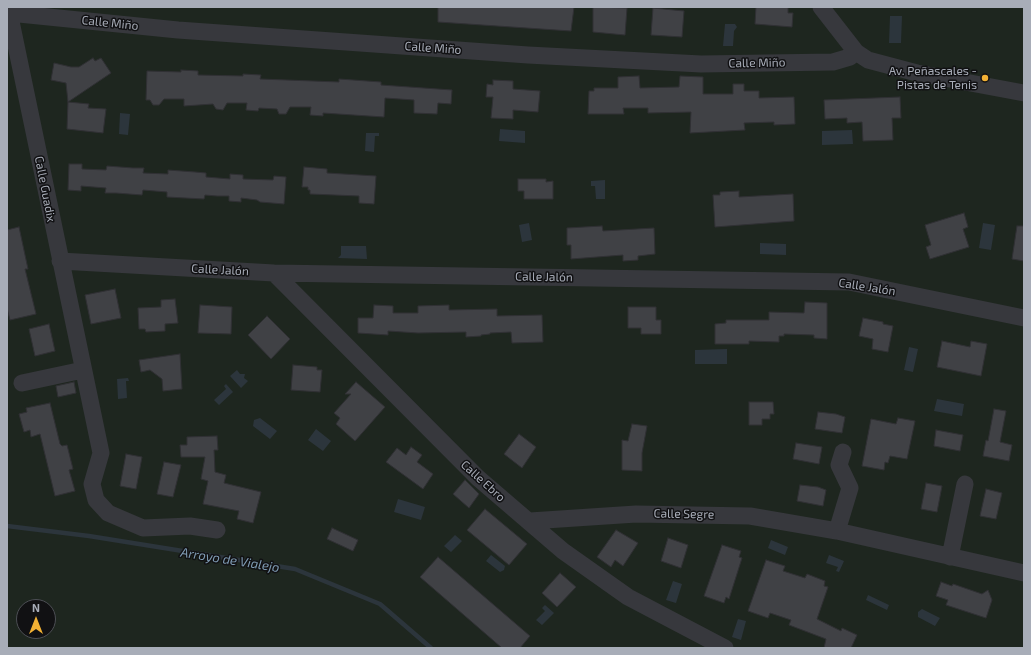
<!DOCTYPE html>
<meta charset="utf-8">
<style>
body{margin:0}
#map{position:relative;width:1031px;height:655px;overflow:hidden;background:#161618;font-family:"Exo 2",sans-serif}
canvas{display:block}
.frame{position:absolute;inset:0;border:8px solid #a8adb8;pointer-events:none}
.north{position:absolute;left:16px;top:599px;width:40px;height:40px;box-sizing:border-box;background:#111113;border:1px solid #4d4f55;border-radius:50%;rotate:0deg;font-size:11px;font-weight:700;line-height:16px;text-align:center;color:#a8adb8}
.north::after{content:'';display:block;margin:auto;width:14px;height:18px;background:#f2b134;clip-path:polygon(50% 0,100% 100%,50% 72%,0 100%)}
</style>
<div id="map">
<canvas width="1031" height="655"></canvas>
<div class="frame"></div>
<div class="north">N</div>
</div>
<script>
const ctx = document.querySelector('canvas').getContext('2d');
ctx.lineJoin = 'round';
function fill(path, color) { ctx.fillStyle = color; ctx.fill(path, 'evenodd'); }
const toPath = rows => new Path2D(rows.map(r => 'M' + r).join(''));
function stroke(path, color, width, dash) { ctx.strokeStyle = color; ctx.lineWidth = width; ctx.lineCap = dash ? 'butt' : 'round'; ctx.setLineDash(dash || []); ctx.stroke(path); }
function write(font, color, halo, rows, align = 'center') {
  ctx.font = font + ' "Exo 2",sans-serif'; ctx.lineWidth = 3; ctx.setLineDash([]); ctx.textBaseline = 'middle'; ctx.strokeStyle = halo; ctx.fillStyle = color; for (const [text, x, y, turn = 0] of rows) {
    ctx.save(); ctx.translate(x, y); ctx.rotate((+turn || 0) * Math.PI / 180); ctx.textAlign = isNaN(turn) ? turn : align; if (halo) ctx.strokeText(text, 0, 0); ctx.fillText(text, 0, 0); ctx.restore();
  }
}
fill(toPath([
 [7,7,1024,7,1024,648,7,648],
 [24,607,48,607,48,631,24,631]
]), '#1e261f');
fill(toPath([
 [890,16,902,16,901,43,889,43],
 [725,24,735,24,737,27,734,31,733,46,723,46],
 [120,113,130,114,128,135,119,134],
 [500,129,525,131,525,143,499,141],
 [852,130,853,144,822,145,822,131],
 [366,133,379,133,379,136,375,136,374,152,365,151],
 [605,180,605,199,596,199,595,186,591,186,591,181],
 [529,223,532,240,522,242,519,225],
 [983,223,995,225,991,250,979,248],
 [760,243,786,244,786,255,760,254],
 [341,246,366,246,367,259,338,258,341,255],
 [909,347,918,349,913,372,904,370],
 [727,349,727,364,695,364,695,350],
 [237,370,240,374,245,374,244,378,248,381,241,388,230,376],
 [128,378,129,381,126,381,127,398,118,399,117,379],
 [226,384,233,392,219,405,214,400,226,389,224,386],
 [937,399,964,404,962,416,934,411],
 [260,418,277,431,270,439,253,426,254,420],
 [316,429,331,441,323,451,308,440],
 [398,499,425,507,421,520,394,512],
 [455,535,462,541,451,552,444,546],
 [771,540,788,547,785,555,768,548],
 [491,555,505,566,504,570,500,572,486,561],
 [829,555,844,561,839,572,836,571,838,567,826,563],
 [673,581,682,584,676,603,666,600],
 [868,595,889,605,887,610,866,600],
 [545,605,554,613,542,625,536,620,545,611,542,608],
 [922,609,940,618,935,626,918,617,918,612],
 [738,619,746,621,741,640,732,637]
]), '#2c353c');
stroke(toPath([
 [7,526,89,536,295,569,380,604,431,648]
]), '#2c353c', 4.5);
const building = toPath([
 [438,7,574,7,571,31,438,22,438,7],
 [593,7,627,8,625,35,593,32,593,7],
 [756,7,788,7,788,13,793,13,792,27,755,24,756,7],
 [653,8,684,11,682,37,651,35,653,8],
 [93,58,95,61,101,58,111,73,68,102,66,83,51,80,54,63,71,67,79,67,93,58],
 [181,70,198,71,198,75,243,76,243,74,261,75,260,79,339,82,339,79,381,82,381,85,452,90,451,104,438,103,437,114,414,113,414,100,385,98,384,117,323,113,323,116,310,115,311,107,290,107,286,114,279,114,277,109,259,108,258,111,246,110,247,103,227,103,223,110,216,109,213,104,184,106,184,99,164,99,159,105,153,105,150,100,146,100,147,71,181,72,181,70],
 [639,76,640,88,679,87,680,76,703,77,703,94,733,94,733,84,744,84,744,91,759,91,759,98,794,97,795,124,774,125,774,122,744,123,745,130,690,133,691,112,648,113,648,108,623,108,624,114,588,114,589,91,594,91,594,88,618,88,618,77,639,76],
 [493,80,513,81,513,89,540,91,538,112,513,110,513,119,491,118,493,97,486,97,487,84,493,85,493,80],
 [900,97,901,118,892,118,893,140,863,141,862,122,847,123,847,118,825,119,824,100,900,97],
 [68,102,89,104,88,108,106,109,103,133,67,129,68,102],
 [69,164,82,164,82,169,106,170,107,166,133,168,144,168,143,173,168,174,168,170,195,172,206,173,206,177,230,179,230,174,243,175,243,179,273,180,274,176,286,177,284,204,260,202,257,200,241,198,241,202,229,201,229,196,217,196,205,195,204,199,167,197,167,192,143,190,142,195,116,193,105,193,106,188,81,186,81,191,68,190,69,164],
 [304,167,327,169,327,173,376,176,374,204,359,203,359,196,310,194,310,190,308,190,308,187,302,187,304,167],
 [518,179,546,179,546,182,553,181,553,199,524,199,524,191,518,191,518,179],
 [739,191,739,197,793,194,794,221,715,227,713,195,720,195,720,192,739,191],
 [964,213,968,227,963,229,969,247,930,259,926,247,931,245,925,225,964,213],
 [602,226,603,231,654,228,655,254,638,256,638,260,623,261,623,255,571,259,571,245,567,245,567,228,602,226],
 [1017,226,1024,226,1024,261,1012,259,1017,226],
 [19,227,28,269,25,269,36,314,10,320,7,308,7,230,19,227],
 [115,289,121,318,91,324,85,295,115,289],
 [175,299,178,323,165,324,165,331,146,332,145,329,139,329,138,308,161,307,161,300,175,299],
 [805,302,827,303,827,339,814,338,814,335,784,334,784,336,779,336,779,342,749,341,749,344,715,344,715,324,726,323,726,320,769,320,769,312,804,313,805,302],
 [200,305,232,307,231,334,198,333,200,305],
 [374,305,393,306,393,313,418,313,418,306,449,305,449,310,497,309,497,316,542,315,543,342,512,343,511,332,490,333,490,334,481,335,481,336,466,337,466,332,418,333,388,331,388,335,358,333,358,318,373,318,374,305],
 [628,307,656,307,656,320,661,320,661,334,641,334,641,328,628,328,628,307],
 [267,316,290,339,271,359,248,335,267,316],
 [863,318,883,322,883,324,893,326,888,352,872,349,873,339,859,336,863,318],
 [49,324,55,351,35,356,29,329,49,324],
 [942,341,970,347,971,341,987,344,981,376,937,367,942,341],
 [180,354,182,389,163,391,162,379,150,370,141,372,139,360,180,354],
 [293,365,317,367,317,370,322,370,320,392,291,390,293,365],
 [74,382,76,393,58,397,56,386,74,382],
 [356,382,385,407,355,441,336,424,340,418,334,413,351,394,345,394,356,382],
 [749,402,773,402,774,414,770,414,770,419,762,419,762,425,749,425,749,402],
 [50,403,60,444,62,446,67,445,73,469,69,470,75,491,55,496,40,434,31,437,30,430,24,432,19,414,27,412,26,408,50,403],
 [994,409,1006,411,1000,442,1012,445,1009,461,983,456,986,440,988,441,994,409],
 [818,412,836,414,845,417,842,433,815,429,818,412],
 [898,418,915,421,907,459,890,456,888,463,885,462,884,470,862,466,871,419,896,424,898,418],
 [632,424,647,426,642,453,642,471,622,470,622,440,628,441,632,424],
 [936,430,963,435,960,451,934,446,936,430],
 [519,434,536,447,522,468,504,454,519,434],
 [217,436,218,450,214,450,215,472,226,475,224,483,261,492,253,523,237,519,239,511,203,504,208,481,201,479,205,457,181,457,180,445,187,445,187,437,217,436],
 [796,443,822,447,819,464,793,459,796,443],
 [411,447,422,455,417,462,433,474,423,489,386,462,397,448,406,455,411,447],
 [126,454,142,457,136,489,120,486,126,454],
 [164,462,181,465,173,497,157,494,164,462],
 [465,480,479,494,469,508,453,494,465,480],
 [926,483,942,486,937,512,921,509,926,483],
 [800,485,818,487,826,490,823,506,797,501,800,485],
 [986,489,1002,493,996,519,980,516,986,489],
 [485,509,527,544,509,565,467,530,485,509],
 [332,528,358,540,353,551,327,539,332,528],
 [616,530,638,543,623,566,615,560,611,567,597,557,616,530],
 [668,538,688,545,681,568,661,561,668,538],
 [722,545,741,551,739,557,742,558,729,599,726,597,724,603,704,596,722,545],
 [438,557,530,636,520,648,502,648,420,577,438,557],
 [766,560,785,566,783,571,805,578,807,574,825,581,824,586,828,587,817,619,841,631,842,628,857,635,851,648,824,648,826,639,789,625,791,620,770,613,768,618,748,611,766,560],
 [560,573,576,587,557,607,542,593,560,573],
 [941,582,952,586,953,584,982,594,988,590,992,600,986,618,946,605,948,600,936,596,941,582]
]);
fill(building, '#404145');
stroke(building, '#303034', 1);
stroke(toPath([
 [8,7,101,453,92,484,96,500,108,513,143,528,190,526,217,530],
 [821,7,856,52,868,60,917,73,1024,93],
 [9,13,178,30,528,55,701,64,833,62,850,57,856,52],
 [60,261,274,273,849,282,1024,318],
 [274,273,478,478,563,551,628,597,725,648],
 [22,383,83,370],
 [530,521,636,514,750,516,837,531,1024,573],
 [837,531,850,488,839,465,843,452],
 [950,557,965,484]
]), '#37383d', 17);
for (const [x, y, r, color] of [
 [985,78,4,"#f2b134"]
]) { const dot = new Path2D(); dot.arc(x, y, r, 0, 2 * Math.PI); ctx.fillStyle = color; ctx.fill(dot); stroke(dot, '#111113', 1.5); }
write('12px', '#a8adb8', '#111113', [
 ["Calle Miño",110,23,6],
 ["Calle Miño",433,48,4],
 ["Calle Miño",757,63,-1],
 ["Calle Guadix",45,189,79],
 ["Calle Jalón",220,270,3],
 ["Calle Jalón",544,277,1],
 ["Calle Jalón",867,287,9],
 ["Calle Ebro",483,481,42],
 ["Calle Segre",684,514,1]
]);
write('12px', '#a8adb8', '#111113', [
 ["Av. Peñascales -",977,71],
 ["Pistas de Tenis",977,85]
], 'right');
write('italic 13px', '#7f9bb3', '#111113', [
 ["Arroyo de Vialejo",230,560,9]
]);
</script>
